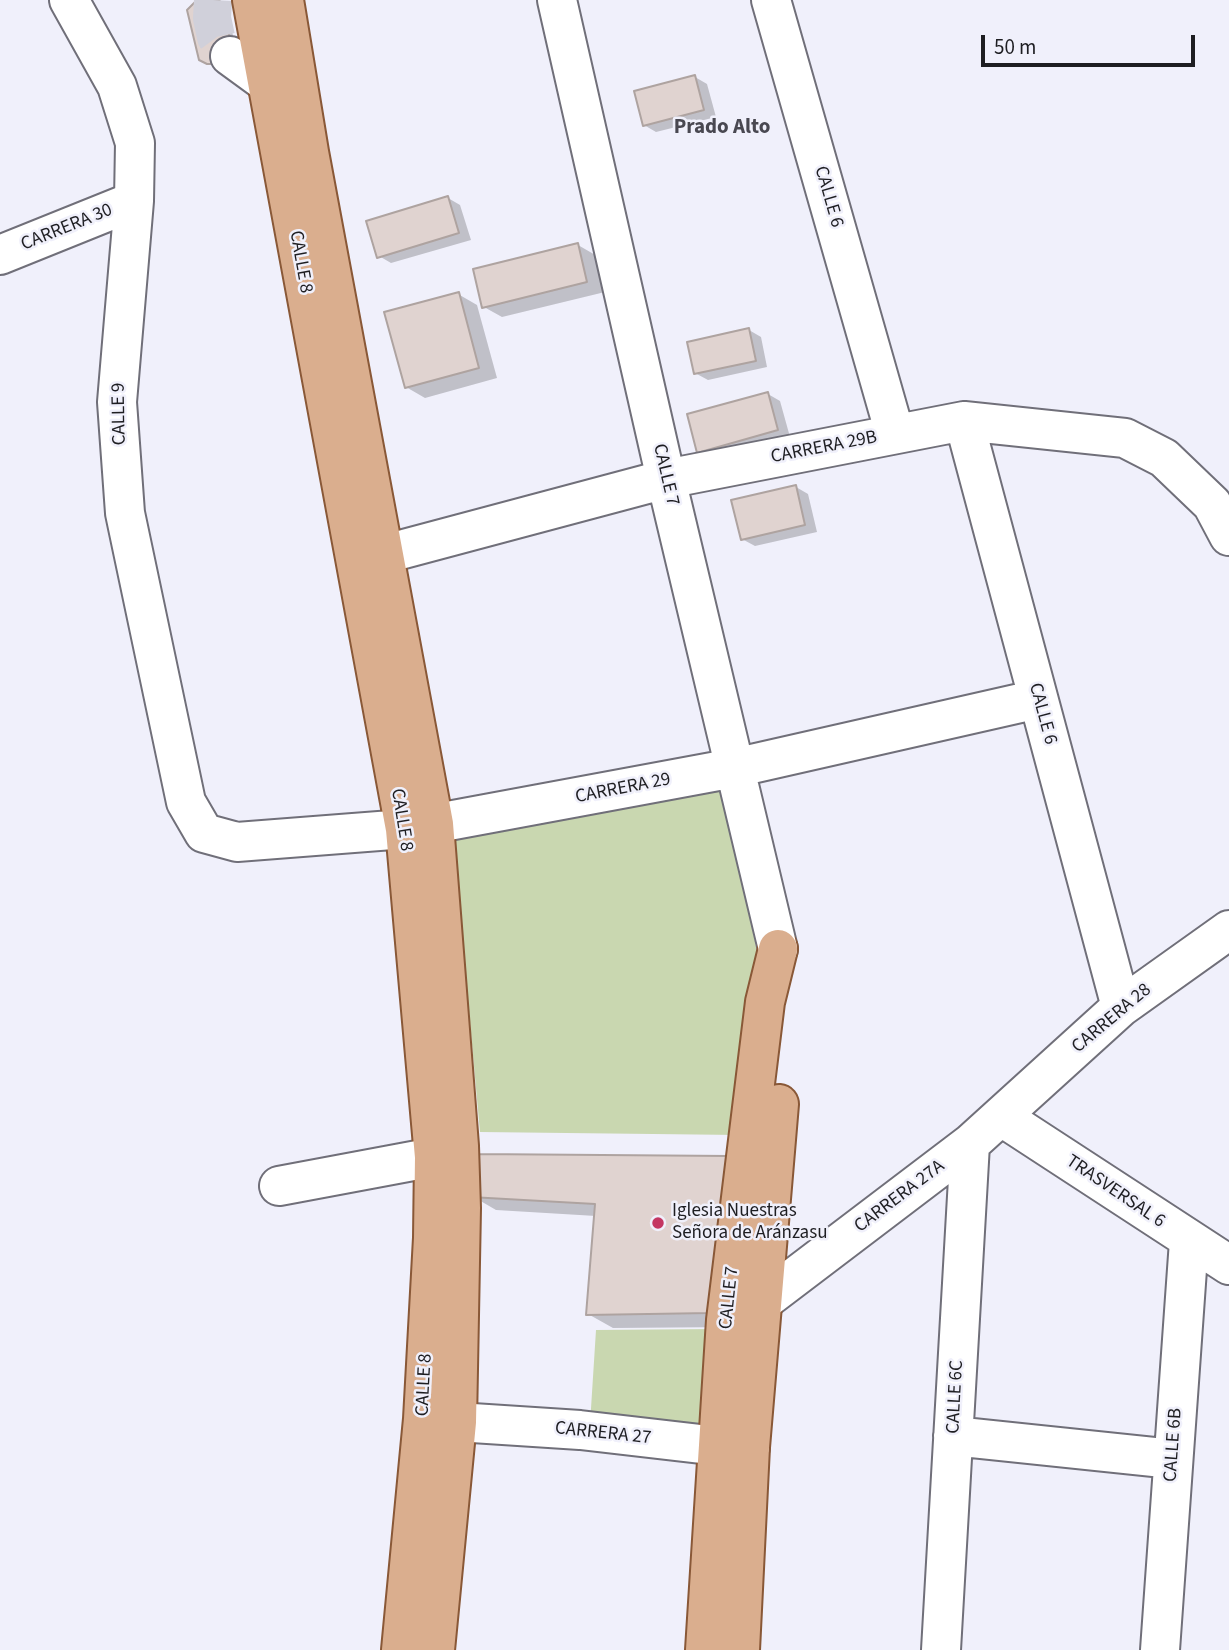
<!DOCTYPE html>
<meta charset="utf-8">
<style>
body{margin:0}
#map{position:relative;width:1229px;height:1650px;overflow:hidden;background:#f0f0fb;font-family:"Source Sans 3",sans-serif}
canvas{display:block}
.scale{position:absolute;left:981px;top:35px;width:214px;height:32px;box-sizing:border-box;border:4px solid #1e1e22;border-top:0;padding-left:9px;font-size:21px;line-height:24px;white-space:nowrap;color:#1e1e22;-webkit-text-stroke:5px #f0f0fb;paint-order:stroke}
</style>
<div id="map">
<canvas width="1229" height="1650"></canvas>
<div class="scale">50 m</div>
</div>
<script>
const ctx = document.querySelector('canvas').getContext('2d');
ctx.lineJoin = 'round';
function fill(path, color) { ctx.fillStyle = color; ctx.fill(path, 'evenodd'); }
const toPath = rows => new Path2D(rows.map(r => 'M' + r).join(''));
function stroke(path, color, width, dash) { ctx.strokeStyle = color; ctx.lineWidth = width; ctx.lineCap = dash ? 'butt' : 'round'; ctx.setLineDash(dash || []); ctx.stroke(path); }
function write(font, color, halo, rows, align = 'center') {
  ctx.font = font + ' "Source Sans 3",sans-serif'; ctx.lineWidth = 5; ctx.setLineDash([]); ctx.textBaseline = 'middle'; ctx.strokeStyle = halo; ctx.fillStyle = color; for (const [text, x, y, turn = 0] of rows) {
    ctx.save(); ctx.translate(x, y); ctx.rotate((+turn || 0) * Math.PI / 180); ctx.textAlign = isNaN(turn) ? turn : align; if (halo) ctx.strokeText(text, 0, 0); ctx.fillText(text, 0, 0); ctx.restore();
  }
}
fill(toPath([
 [723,784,758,956,739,1135,480,1132,453,835],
 [716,1329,709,1436,590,1424,596,1330]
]), '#c9d7b0');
fill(toPath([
 [201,0,216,0,226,7,238,56,225,66,214,67,200,59,189,10,194,3],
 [695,77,707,84,716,117,656,132,644,125],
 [448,198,460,205,471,240,391,263,379,256],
 [578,245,597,256,605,292,502,317,484,307],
 [458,294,477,305,497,378,425,398,406,387],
 [749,330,761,337,767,367,708,380,695,373],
 [768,394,780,401,790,437,711,458,699,451],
 [796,487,808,494,817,532,755,546,742,539],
 [728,1158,735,1327,613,1328,588,1314,596,1216,496,1210,472,1196]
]), '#0003');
const building = toPath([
 [197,0,218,0,221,2,233,52,218,64,207,64,199,60,187,10,197,0],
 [695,75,704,110,643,126,634,91,695,75],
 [448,196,459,233,377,258,366,221,448,196],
 [578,243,587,282,482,308,473,269,578,243],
 [459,292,479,368,405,388,384,312,459,292],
 [749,328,756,361,694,374,687,342,749,328],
 [768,392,778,430,697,453,687,414,768,392],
 [796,485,805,525,741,540,731,500,796,485],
 [475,1154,729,1156,711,1313,586,1315,595,1204,470,1197,475,1154]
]);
fill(building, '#e0d3d0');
stroke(building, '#aea3a0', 2);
stroke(toPath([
 [213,0,212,18,216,37,230,56]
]), '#d0d0da', 38, [38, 19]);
const minor = toPath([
 [69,0,117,86,135,143,134,201,117,402,125,513,186,802,204,833,237,842,405,829,734,768,1038,699],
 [557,0,666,479,778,949],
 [771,0,895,434],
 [230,56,267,83],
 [0,255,134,201],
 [964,421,1121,1007],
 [385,554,666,479,964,421,1125,438,1164,458,1212,504,1229,536],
 [1002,1117,1229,1265],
 [279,1186,434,1157],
 [738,1314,762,1302,970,1144,1121,1007,1229,930],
 [457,1422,580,1430,718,1446,750,1447],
 [953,1436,1173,1459],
 [941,1650,970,1144],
 [1160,1650,1189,1241]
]);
const major = toPath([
 [252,0,405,829,434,1157,433,1238,423,1419,401,1650],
 [284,0,309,152,434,824,459,1146,461,1208,457,1422,435,1650],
 [705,1650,726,1320,765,1002,778,949],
 [740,1650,750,1447,779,1104]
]);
stroke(minor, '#706f79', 42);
stroke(major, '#895837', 42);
stroke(minor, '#fff', 38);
stroke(major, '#daae8e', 38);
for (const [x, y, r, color] of [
 [658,1223,7,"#c43662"]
]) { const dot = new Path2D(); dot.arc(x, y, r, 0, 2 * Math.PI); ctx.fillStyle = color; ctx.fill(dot); stroke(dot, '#f0f0fb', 2.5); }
write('19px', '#1e1e22', '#f0f0fb', [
 ["CALLE 6",828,197,74],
 ["CARRERA 30",67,228,-22],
 ["CALLE 8",300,262,80],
 ["CALLE 9",120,414,-91],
 ["CARRERA 29B",824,448,-11],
 ["CALLE 7",665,475,77],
 ["CALLE 6",1042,714,75],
 ["CARRERA 29",623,789,-11],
 ["CALLE 8",401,820,81],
 ["CARRERA 28",1112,1019,-40],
 ["TRASVERSAL 6",1115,1192,34],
 ["CARRERA 27A",900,1197,-37],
 ["CALLE 7",730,1298,-84],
 ["CALLE 8",425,1385,-87],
 ["CALLE 6C",956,1397,-87],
 ["CARRERA 27",603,1434,6],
 ["CALLE 6B",1174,1445,-86]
]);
write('19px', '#1e1e22', '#f0f0fb', [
 ["Iglesia Nuestras",672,1212],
 ["Señora de Aránzasu",672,1234]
], 'left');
write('bold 21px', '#494851', '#f0f0fb', [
 ["Prado Alto",722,128]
]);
</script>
